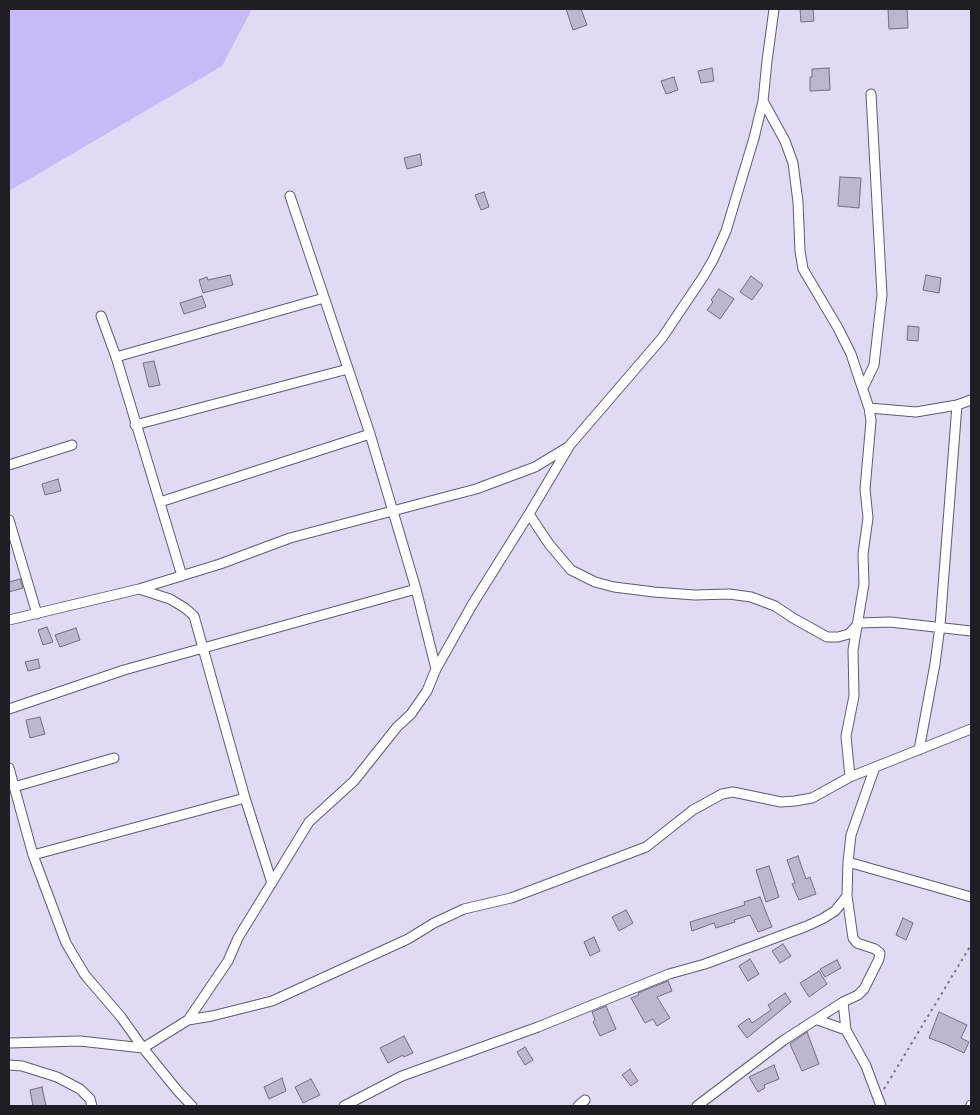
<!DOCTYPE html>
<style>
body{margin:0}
#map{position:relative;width:980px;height:1115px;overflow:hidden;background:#e0daf4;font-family:"Fira Sans Condensed",sans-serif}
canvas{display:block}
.frame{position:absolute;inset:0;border:10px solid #1f1d26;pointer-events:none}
</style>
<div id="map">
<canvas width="980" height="1115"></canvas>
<div class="frame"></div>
</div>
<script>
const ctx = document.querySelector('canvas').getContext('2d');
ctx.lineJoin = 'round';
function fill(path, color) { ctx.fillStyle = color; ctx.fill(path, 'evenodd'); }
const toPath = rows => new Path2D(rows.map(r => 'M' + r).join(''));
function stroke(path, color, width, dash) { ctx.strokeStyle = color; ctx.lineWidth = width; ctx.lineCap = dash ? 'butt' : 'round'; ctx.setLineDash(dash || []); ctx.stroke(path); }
fill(toPath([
 [9,9,252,9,222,66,9,191]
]), '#c8baf7');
const building = toPath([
 [566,9,581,9,587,25,573,30,566,9],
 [800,9,813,9,814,21,801,22,800,9],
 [888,9,907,9,908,28,889,29,888,9],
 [712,68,714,81,701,83,698,71,712,68],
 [829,68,830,90,810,91,810,77,812,77,812,69,829,68],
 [674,77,678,90,666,94,661,81,674,77],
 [420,154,422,165,407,169,404,158,420,154],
 [840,177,861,178,859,208,838,206,840,177],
 [484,192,489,207,481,210,475,195,484,192],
 [230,275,233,285,203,293,199,280,207,277,208,280,230,275],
 [926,275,941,278,939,293,923,290,926,275],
 [751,276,763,285,752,300,740,292,751,276],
 [719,289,734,299,720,319,707,310,713,302,711,300,719,289],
 [202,296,206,307,184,314,180,303,202,296],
 [908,326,919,327,918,341,907,340,908,326],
 [154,361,160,385,149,387,143,363,154,361],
 [58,479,61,491,45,495,42,484,58,479],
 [20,579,23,588,9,592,9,582,20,579],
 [47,627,53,642,43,645,38,630,47,627],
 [76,628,80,640,60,647,55,635,76,628],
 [38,659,40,668,28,671,25,662,38,659],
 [40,717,45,734,30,738,26,720,40,717],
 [798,856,806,879,810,877,816,894,799,900,792,884,795,883,787,860,798,856],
 [769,866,779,897,766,902,756,870,769,866],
 [760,897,772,927,758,932,750,915,734,920,735,922,716,928,714,923,692,931,690,922,745,905,744,902,760,897],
 [626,910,633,923,619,931,612,917,626,910],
 [903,918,913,923,906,940,896,935,903,918],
 [594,937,600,951,590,956,584,942,594,937],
 [783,944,791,956,780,963,772,951,783,944],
 [750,959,759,974,748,981,739,966,750,959],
 [837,960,841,968,825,977,820,969,837,960],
 [819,971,827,984,809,997,800,983,819,971],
 [668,981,672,991,657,997,670,1018,657,1026,653,1019,645,1023,631,998,639,995,638,993,668,981],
 [785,993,791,1002,747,1038,738,1026,749,1018,752,1023,771,1010,768,1005,785,993],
 [606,1006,616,1029,600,1036,593,1022,595,1020,592,1012,606,1006],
 [939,1012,967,1025,961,1038,969,1042,964,1053,945,1044,929,1038,939,1012],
 [807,1032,819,1064,802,1071,790,1044,807,1032],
 [404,1036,413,1053,404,1057,403,1055,388,1063,380,1048,404,1036],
 [525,1047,533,1060,525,1065,517,1052,525,1047],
 [774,1065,779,1079,764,1085,765,1088,758,1092,749,1077,774,1065],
 [630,1069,638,1081,631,1086,622,1075,630,1069],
 [282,1078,286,1091,269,1099,264,1087,282,1078],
 [311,1079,320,1095,303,1103,295,1087,311,1079],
 [42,1087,46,1106,33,1106,30,1090,42,1087]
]);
fill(building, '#bcb6cf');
stroke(building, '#726d83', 1);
const street = toPath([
 [774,9,767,61,763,101,785,141,793,163,798,202,800,251,803,269,838,328,851,354,869,408,871,421,865,489,868,518,863,554,864,584,853,650,854,696,846,736,850,777],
 [290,196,370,434,416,589,436,669],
 [101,316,116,357,182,576],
 [116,357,324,298],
 [863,388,874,365,882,295,871,94],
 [869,408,916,412,957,405,971,400],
 [135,425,348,369],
 [9,465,72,445],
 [160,502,370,434],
 [529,514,549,544,571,570,595,582,614,587,654,592,695,595,729,594,751,597,775,606,793,618,827,637,838,637,849,634,859,623,890,622,971,631],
 [9,520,37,614],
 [139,589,170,599,185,608,194,616,245,798,272,883],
 [9,620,139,589,220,564,290,538,476,489,535,467,568,447],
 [9,709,124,670,416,589],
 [919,750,935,664,940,626,957,405],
 [9,768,33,855,66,943,85,975,121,1017,143,1048,177,1090,192,1106],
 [14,787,114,758],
 [33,855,245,798],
 [848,862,971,897],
 [843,1002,846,1030,866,1066,881,1106],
 [188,1020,212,1016,272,1001,408,939,434,923,464,909,511,898,646,847,693,810,722,794,733,792,781,802,795,801,812,798,850,777,971,729],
 [818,1020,846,1030],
 [9,1043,80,1041,143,1048,188,1020,228,961,238,938,309,822,354,781,397,727,411,714,427,691,436,669,472,605,529,514,570,445,662,338,703,277,713,260,726,231,754,138,763,101],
 [9,1065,22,1066,57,1077,80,1089,90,1099,92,1106],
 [344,1106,402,1076,538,1027,669,974,705,964,807,926,822,919,835,911,847,896],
 [578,1106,585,1100],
 [697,1106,784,1040,843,1002,858,995,864,989,879,959,880,953,875,949,857,943,853,938,847,896,848,862,851,835,875,767],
 [971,1106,971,1105]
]);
stroke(street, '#605b70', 11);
stroke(toPath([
 [884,1089,971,945]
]), '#787485', 2, [2.5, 4]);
stroke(street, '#fff', 9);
</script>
